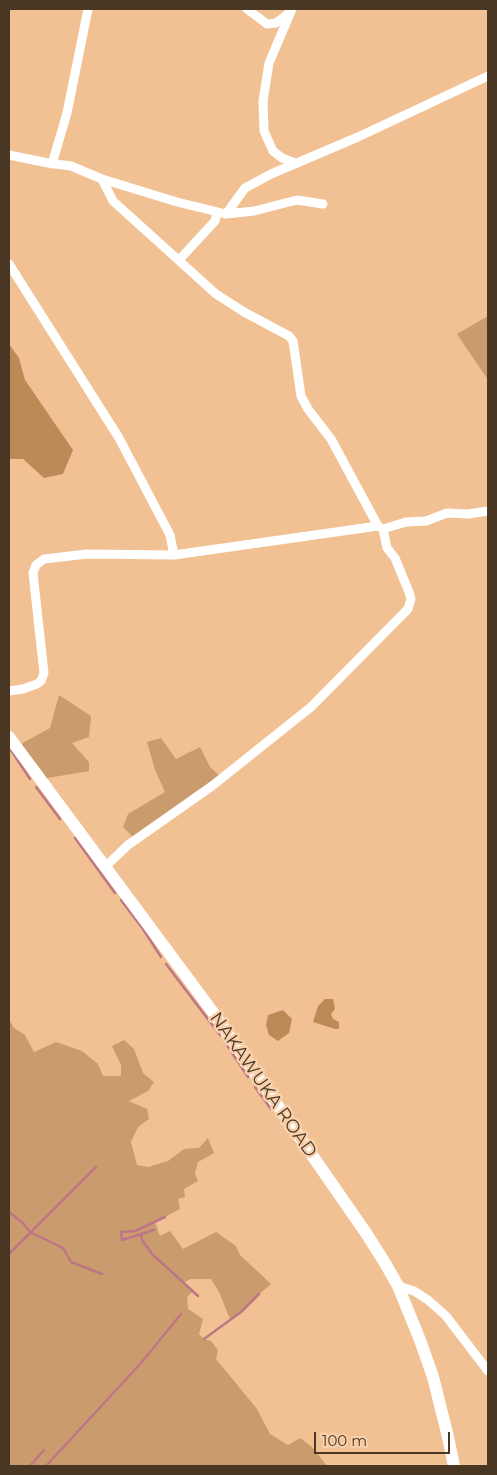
<!DOCTYPE html>
<style>
body{margin:0}
#map{position:relative;width:497px;height:1475px;overflow:hidden;background:#f2c193;font-family:Montserrat,sans-serif}
canvas{display:block}
.frame{position:absolute;inset:0;border:10px solid #493623;pointer-events:none}
.scale{position:absolute;left:314px;top:1432px;width:136px;height:22px;box-sizing:border-box;border:2px solid #493623;border-top:0;padding-left:6px;font-size:15px;line-height:18px;white-space:nowrap;color:#493623;-webkit-text-stroke:4px #f8d1ac;paint-order:stroke}
</style>
<div id="map">
<canvas width="497" height="1475"></canvas>
<div class="frame"></div>
<div class="scale">100 m</div>
</div>
<script>
const ctx = document.querySelector('canvas').getContext('2d');
ctx.lineJoin = 'round';
function fill(path, color) { ctx.fillStyle = color; ctx.fill(path, 'evenodd'); }
const toPath = rows => new Path2D(rows.map(r => 'M' + r).join(''));
function stroke(path, color, width, dash) { ctx.strokeStyle = color; ctx.lineWidth = width; ctx.lineCap = dash ? 'butt' : 'round'; ctx.setLineDash(dash || []); ctx.stroke(path); }
function write(font, color, halo, rows, align = 'center') {
  ctx.font = font + ' Montserrat,sans-serif'; ctx.lineWidth = 5; ctx.setLineDash([]); ctx.textBaseline = 'middle'; ctx.strokeStyle = halo; ctx.fillStyle = color; for (const [text, x, y, turn = 0] of rows) {
    ctx.save(); ctx.translate(x, y); ctx.rotate((+turn || 0) * Math.PI / 180); ctx.textAlign = isNaN(turn) ? turn : align; if (halo) ctx.strokeText(text, 0, 0); ctx.fillText(text, 0, 0); ctx.restore();
  }
}
fill(toPath([
 [488,316,488,380,457,334],
 [59,695,91,716,89,737,72,743,89,762,89,771,42,779,19,745,50,728],
 [161,738,176,759,200,747,210,767,221,777,134,838,123,827,128,814,165,792,155,770,147,742],
 [9,1019,14,1028,25,1035,34,1052,56,1042,82,1051,98,1064,103,1076,121,1076,121,1065,112,1046,124,1040,134,1049,143,1073,154,1082,148,1091,129,1101,147,1109,149,1119,138,1127,131,1142,137,1165,148,1167,168,1161,184,1149,199,1148,208,1138,214,1153,198,1162,195,1173,198,1181,184,1189,185,1197,178,1199,180,1209,155,1222,160,1236,170,1231,183,1249,216,1232,236,1246,240,1255,271,1284,250,1302,241,1312,230,1319,219,1292,211,1279,191,1279,184,1282,193,1291,187,1297,188,1309,203,1319,199,1334,204,1339,211,1341,218,1350,216,1359,257,1409,270,1434,288,1445,300,1438,312,1447,327,1466,9,1466]
]), '#ca9b6d');
fill(toPath([
 [9,344,19,358,25,380,73,450,63,474,44,478,23,459,9,459],
 [325,999,333,999,335,1009,331,1014,333,1019,339,1022,339,1029,335,1029,313,1022,318,1006],
 [283,1010,292,1019,289,1033,278,1041,269,1035,266,1025,268,1015]
]), '#bd8a57');
stroke(toPath([
 [9,747,30,779],
 [36,787,60,819],
 [75,838,115,893],
 [121,900,143,929,161,957],
 [166,964,220,1035],
 [225,1042,248,1077],
 [255,1087,271,1109],
 [9,1212,23,1223,30,1232,63,1248,71,1262,102,1274],
 [154,1230,122,1240,121,1232,135,1231,165,1217],
 [141,1235,142,1240,152,1254,198,1296],
 [9,1254,96,1167],
 [204,1339,241,1312,259,1294],
 [30,1466,44,1450],
 [46,1466,141,1363,181,1314]
]), '#be7686', 2.5);
stroke(toPath([
 [247,9,267,24,276,23,289,13],
 [292,9,269,63,263,101,264,131,273,151,282,158,295,163],
 [9,155,48,163,71,166,102,179,177,202,226,214,254,211,297,200,323,204],
 [52,164,67,113,88,9],
 [102,179,113,201,216,294,244,312,289,336,293,341,301,396,308,409,331,439,378,526],
 [226,214,245,188,271,174,358,137,488,76],
 [179,260,215,221,217,212],
 [9,264,119,438,170,535,174,555],
 [9,691,23,689,37,684,41,681,44,673,33,573,36,565,44,559,87,554,174,555,378,526,383,529],
 [105,867,128,845,212,786,311,707,408,609,411,599,409,592,395,558,387,548,383,529,406,522,426,521,447,513,468,514,488,511],
 [398,1286,414,1291,428,1300,446,1316,488,1371]
]), '#fff', 9);
stroke(toPath([
 [9,737,212,1011,366,1233,385,1263,398,1286,420,1340,433,1377,448,1437,454,1466]
]), '#fff', 12);
write('18px', '#493623', '#f8d1ac', [
 ["NAKAWUKA ROAD",263,1085,55]
]);
</script>
